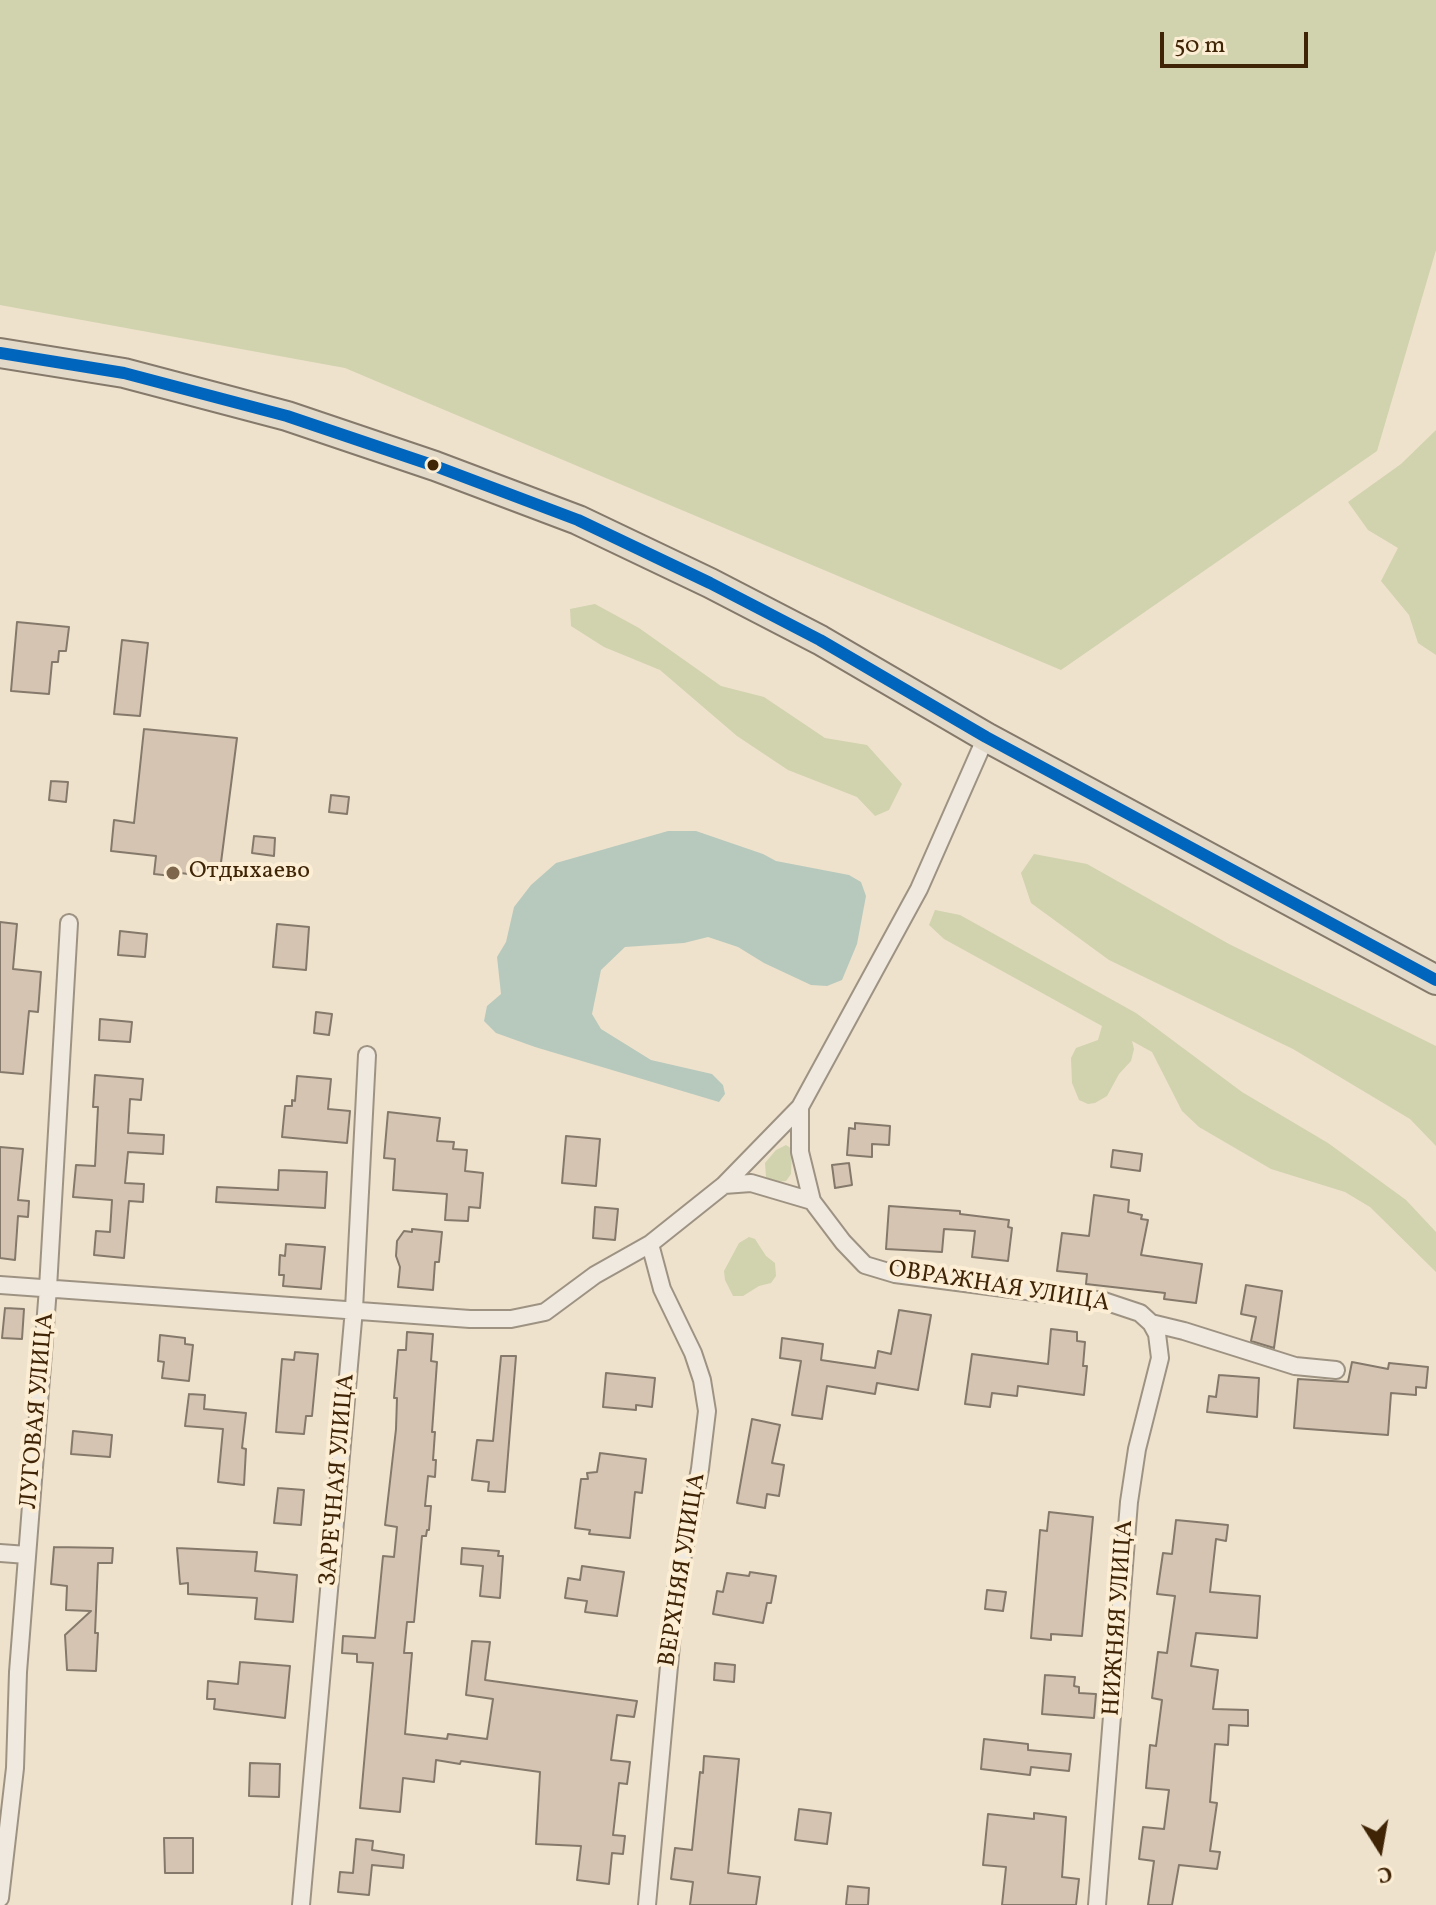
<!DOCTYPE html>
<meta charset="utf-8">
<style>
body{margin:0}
#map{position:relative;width:1436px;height:1905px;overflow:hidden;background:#eee2cc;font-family:Vollkorn,serif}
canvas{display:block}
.north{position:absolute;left:1340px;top:1809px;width:80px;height:80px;-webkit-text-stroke:6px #fceed5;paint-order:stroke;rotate:169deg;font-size:22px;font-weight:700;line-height:32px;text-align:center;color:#402406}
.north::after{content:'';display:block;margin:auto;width:28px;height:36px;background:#402406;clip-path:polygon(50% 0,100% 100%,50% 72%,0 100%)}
.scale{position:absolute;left:1160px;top:32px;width:148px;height:36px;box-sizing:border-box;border:4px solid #402406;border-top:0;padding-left:10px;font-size:24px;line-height:28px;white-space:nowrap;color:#402406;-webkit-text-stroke:6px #fceed5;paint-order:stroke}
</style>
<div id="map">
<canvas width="1436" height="1905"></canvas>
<div class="north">С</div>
<div class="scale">50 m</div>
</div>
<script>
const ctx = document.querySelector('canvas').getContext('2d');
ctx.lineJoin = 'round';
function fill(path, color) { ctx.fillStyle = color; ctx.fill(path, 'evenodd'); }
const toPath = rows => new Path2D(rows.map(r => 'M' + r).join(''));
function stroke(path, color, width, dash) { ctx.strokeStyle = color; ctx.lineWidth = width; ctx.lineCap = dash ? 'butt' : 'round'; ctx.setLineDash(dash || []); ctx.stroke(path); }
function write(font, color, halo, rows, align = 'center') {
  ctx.font = font + ' Vollkorn,serif'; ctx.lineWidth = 8; ctx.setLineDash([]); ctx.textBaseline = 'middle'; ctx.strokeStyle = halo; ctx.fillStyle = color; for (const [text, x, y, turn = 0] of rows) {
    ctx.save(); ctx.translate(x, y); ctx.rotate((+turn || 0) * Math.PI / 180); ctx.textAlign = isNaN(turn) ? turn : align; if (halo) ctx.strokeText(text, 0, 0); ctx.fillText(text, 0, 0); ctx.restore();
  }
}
fill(toPath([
 [0,0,1436,0,1436,250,1377,451,1061,670,345,368,0,305],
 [1436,430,1436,655,1418,643,1409,615,1381,581,1398,548,1368,530,1348,502,1401,464],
 [595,604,639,628,721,686,764,697,825,738,867,745,902,784,889,810,875,816,857,797,788,770,737,736,660,670,604,647,571,626,570,609],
 [1034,854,1087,864,1229,944,1436,1046,1436,1146,1410,1119,1293,1049,1109,960,1031,903,1021,873],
 [935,910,960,915,1136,1013,1242,1092,1328,1143,1406,1200,1436,1232,1436,1272,1370,1207,1345,1192,1271,1169,1199,1127,1182,1111,1152,1052,1132,1041,1134,1049,1131,1061,1119,1074,1107,1096,1095,1103,1088,1104,1079,1100,1072,1083,1071,1058,1076,1048,1098,1040,1102,1026,944,939,929,925],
 [786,1145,792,1149,791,1174,786,1181,774,1182,766,1177,765,1163,776,1150],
 [749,1237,755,1239,766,1256,775,1263,776,1276,771,1283,759,1286,743,1296,733,1296,725,1280,724,1271,739,1243]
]), '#d1d2ae');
fill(toPath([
 [668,831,696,831,763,854,776,861,849,875,861,882,866,896,857,944,842,980,827,986,811,985,764,963,738,947,708,937,684,943,625,947,601,970,592,1014,601,1029,651,1060,712,1074,723,1085,725,1094,719,1102,535,1047,496,1033,484,1021,487,1006,501,994,497,957,506,942,514,907,531,885,556,863]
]), '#b7c9bd');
const building = toPath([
 [17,622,69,627,66,651,59,651,58,662,52,662,49,694,11,691,17,622],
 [122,640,148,643,140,716,114,714,122,640],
 [144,729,237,738,219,878,173,872,172,876,154,874,156,856,111,851,114,820,134,823,144,729],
 [51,781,68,782,66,802,49,800,51,781],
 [331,795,349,797,347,814,329,812,331,795],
 [254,836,275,838,274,856,252,853,254,836],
 [0,922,17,924,13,969,41,972,38,1012,29,1011,23,1074,0,1072,0,922],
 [277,924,309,927,306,970,273,967,277,924],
 [120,931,147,934,145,957,118,955,120,931],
 [316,1012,332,1014,329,1035,314,1033,316,1012],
 [100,1019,132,1022,130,1042,99,1040,100,1019],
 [95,1075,143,1079,141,1100,130,1099,128,1133,164,1135,163,1154,128,1152,125,1183,144,1184,143,1202,129,1201,124,1258,94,1255,96,1231,110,1232,112,1200,73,1197,76,1165,95,1166,98,1107,93,1107,95,1075],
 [297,1076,331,1079,328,1109,350,1111,347,1143,282,1137,285,1106,292,1106,292,1100,295,1101,297,1076],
 [388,1112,440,1118,437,1141,454,1142,453,1149,467,1150,465,1171,483,1173,480,1208,469,1207,468,1221,445,1220,447,1194,393,1190,395,1159,384,1158,388,1112],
 [855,1123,890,1126,889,1145,872,1144,872,1157,847,1155,849,1128,855,1129,855,1123],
 [566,1136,600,1139,596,1186,562,1183,566,1136],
 [0,1147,23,1149,18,1200,29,1201,28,1217,18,1216,15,1260,0,1258,0,1147],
 [1113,1150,1142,1154,1140,1171,1111,1167,1113,1150],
 [849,1163,852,1185,835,1188,832,1165,849,1163],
 [279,1170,327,1172,325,1208,216,1202,217,1187,278,1190,279,1170],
 [1094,1195,1129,1200,1128,1212,1142,1215,1141,1219,1148,1220,1141,1255,1202,1264,1196,1303,1164,1299,1165,1293,1086,1284,1087,1274,1057,1271,1062,1233,1089,1236,1094,1195],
 [889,1206,960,1211,960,1214,1009,1220,1008,1227,1012,1228,1008,1261,972,1257,975,1231,944,1229,942,1252,886,1249,889,1206],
 [595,1207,618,1209,615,1240,593,1238,595,1207],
 [412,1229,442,1232,439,1262,435,1262,433,1290,398,1287,400,1267,396,1256,397,1241,404,1231,412,1232,412,1229],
 [286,1244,325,1247,321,1289,283,1286,284,1275,279,1275,280,1255,285,1256,286,1244],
 [1246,1285,1282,1291,1274,1348,1251,1341,1256,1317,1241,1314,1246,1285],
 [5,1308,24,1309,22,1339,2,1338,5,1308],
 [899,1310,931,1315,918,1390,877,1383,875,1394,827,1386,822,1419,792,1415,801,1361,780,1358,782,1338,823,1344,821,1360,875,1368,878,1351,891,1354,899,1310],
 [1051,1329,1077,1332,1077,1341,1085,1342,1083,1366,1087,1366,1084,1395,1018,1386,1017,1396,992,1393,990,1407,965,1404,972,1354,1048,1364,1051,1329],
 [407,1332,433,1334,431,1361,437,1362,432,1432,435,1432,433,1460,436,1460,435,1477,428,1476,425,1506,431,1506,429,1530,427,1530,426,1536,422,1536,414,1622,407,1622,404,1653,412,1653,405,1734,447,1739,448,1734,487,1739,493,1699,466,1695,472,1641,490,1642,485,1680,637,1701,634,1717,617,1715,611,1760,630,1762,627,1784,619,1783,613,1835,625,1836,623,1854,612,1853,609,1884,577,1880,581,1846,536,1844,540,1772,461,1761,460,1764,436,1760,434,1782,403,1778,400,1812,360,1808,373,1663,357,1662,357,1654,342,1653,343,1636,375,1638,383,1556,394,1557,397,1527,385,1525,396,1429,397,1398,394,1398,398,1350,406,1350,407,1332],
 [160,1335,185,1338,185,1344,193,1345,189,1381,162,1378,164,1362,158,1361,160,1335],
 [295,1352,318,1354,312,1416,306,1416,304,1434,276,1432,282,1359,294,1360,295,1352],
 [501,1356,516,1356,505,1492,488,1491,489,1482,472,1480,477,1440,493,1441,501,1356],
 [1352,1362,1388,1369,1389,1363,1428,1367,1426,1388,1416,1387,1416,1395,1391,1393,1388,1435,1294,1428,1298,1379,1348,1382,1352,1362],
 [606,1373,655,1378,652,1407,636,1405,636,1410,603,1407,606,1373],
 [1219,1375,1259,1378,1257,1417,1207,1412,1209,1396,1216,1397,1219,1375],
 [189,1394,205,1395,204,1409,246,1413,242,1448,246,1449,244,1485,218,1482,223,1429,185,1426,189,1394],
 [752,1419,780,1425,772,1463,784,1465,779,1496,767,1494,765,1508,737,1503,752,1419],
 [73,1431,112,1435,110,1457,71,1454,73,1431],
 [600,1453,646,1459,642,1493,635,1492,630,1538,589,1534,590,1530,575,1528,581,1479,588,1479,587,1473,597,1472,600,1453],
 [278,1488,304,1490,301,1525,274,1523,278,1488],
 [1049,1512,1093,1517,1082,1636,1051,1634,1051,1640,1031,1638,1040,1530,1047,1531,1049,1512],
 [1176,1520,1228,1525,1226,1541,1216,1539,1210,1592,1260,1596,1257,1638,1196,1633,1191,1666,1218,1670,1213,1709,1248,1710,1248,1726,1229,1725,1228,1745,1215,1744,1210,1802,1217,1803,1210,1851,1220,1852,1217,1869,1179,1865,1172,1905,1148,1905,1154,1861,1139,1859,1143,1827,1164,1829,1169,1790,1146,1788,1150,1745,1156,1746,1162,1700,1152,1698,1158,1652,1167,1653,1175,1596,1157,1594,1163,1553,1172,1554,1176,1520],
 [54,1547,113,1548,112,1563,98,1563,95,1633,98,1633,96,1671,67,1670,65,1635,91,1611,66,1610,67,1586,51,1584,54,1547],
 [177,1548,257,1552,255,1571,297,1575,293,1622,255,1619,257,1598,188,1594,188,1583,180,1584,177,1548],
 [462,1548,499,1551,498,1556,503,1556,500,1598,480,1596,483,1566,461,1564,462,1548],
 [582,1566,624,1572,617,1616,585,1612,587,1601,565,1598,568,1578,580,1580,582,1566],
 [750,1572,776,1576,771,1603,767,1603,763,1623,713,1614,717,1591,723,1592,727,1573,749,1576,750,1572],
 [987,1590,1006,1592,1003,1611,985,1609,987,1590],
 [240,1662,290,1666,285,1718,214,1709,215,1699,207,1699,208,1681,238,1684,240,1662],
 [715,1663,735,1665,734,1682,714,1680,715,1663],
 [1045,1675,1075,1677,1074,1686,1079,1687,1079,1693,1096,1694,1094,1718,1042,1714,1045,1675],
 [984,1739,1028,1744,1028,1750,1071,1754,1069,1771,1031,1767,1030,1775,981,1769,984,1739],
 [704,1756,739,1759,728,1873,760,1877,756,1905,690,1905,693,1882,671,1879,675,1848,692,1850,700,1772,703,1773,704,1756],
 [250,1763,280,1764,279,1797,249,1796,250,1763],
 [799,1809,831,1813,827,1844,795,1840,799,1809],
 [1034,1813,1066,1817,1062,1877,1079,1879,1076,1905,1002,1905,1006,1867,983,1865,988,1814,1034,1819,1034,1813],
 [164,1838,193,1838,193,1873,165,1873,164,1838],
 [356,1839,373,1841,372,1850,404,1855,403,1868,372,1865,369,1895,338,1892,340,1872,353,1873,356,1839],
 [848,1886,869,1888,868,1905,846,1905,848,1886]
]);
fill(building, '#d6c4b2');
stroke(building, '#84796a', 2);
const minor = toPath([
 [800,1107,800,1152,812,1201,843,1242,865,1265,895,1274,1104,1301,1140,1313,1151,1323,1157,1334,1160,1358,1137,1449,1129,1502,1097,1905],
 [724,1185,751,1183,812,1201],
 [0,1285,470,1319,511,1319,545,1312,595,1275,650,1244,724,1185,800,1107,919,889,986,737],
 [1151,1323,1184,1331,1295,1366,1336,1370],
 [0,1553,27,1555],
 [0,1898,15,1768,18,1672,48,1288,69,923],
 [301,1905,354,1309,367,1055],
 [647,1905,676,1590,700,1469,707,1411,702,1380,693,1353,662,1289,650,1244]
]);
const trunk = toPath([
 [0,353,124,373,287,416,435,466,578,520,710,583,820,640,986,737,1436,980]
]);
stroke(minor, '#9e9383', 20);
stroke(trunk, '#84796a', 32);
stroke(minor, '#efe9df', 16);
stroke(trunk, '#e2d9c9', 28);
stroke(toPath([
 [0,353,124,373,287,416,435,466,578,520,710,583,820,640,986,737,1436,980]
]), '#0065bd', 12);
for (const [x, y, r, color] of [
 [433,465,7,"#402406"],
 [173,873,8,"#7d664b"]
]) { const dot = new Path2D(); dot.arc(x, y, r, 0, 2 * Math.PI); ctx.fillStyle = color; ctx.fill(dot); stroke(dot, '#fceed5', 3); }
write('24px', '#402406', '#fceed5', [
 ["Отдыхаево",189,873]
], 'left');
write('24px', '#402406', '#fceed5', [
 ["ОВРАЖНАЯ УЛИЦА",999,1288,9],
 ["ЛУГОВАЯ УЛИЦА",39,1411,-85],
 ["ЗАРЕЧНАЯ УЛИЦА",339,1480,-85],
 ["ВЕРХНЯЯ УЛИЦА",684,1570,-81],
 ["НИЖНЯЯ УЛИЦА",1120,1618,-86]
]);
</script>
